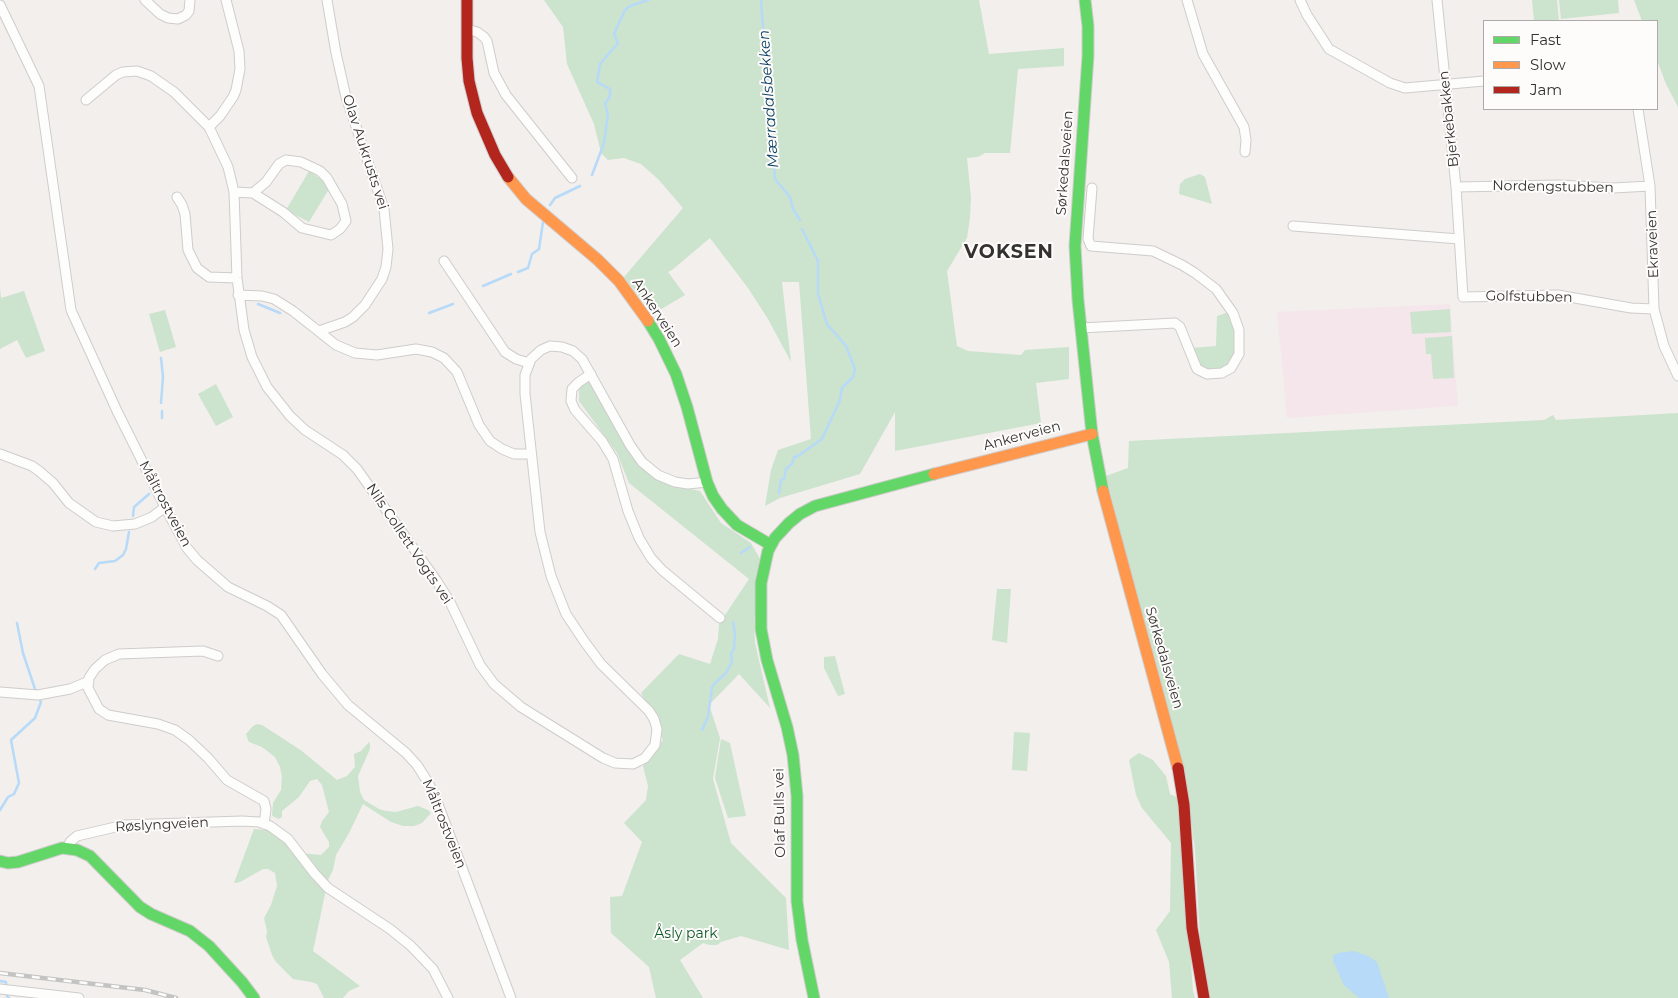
<!DOCTYPE html>
<meta charset="utf-8">
<style>
body{margin:0}
#map{position:relative;width:1678px;height:998px;overflow:hidden;background:#f2efed;font-family:Montserrat,sans-serif}
canvas{display:block}
.legend{position:absolute;left:1483px;top:20px;width:175px;height:90px;box-sizing:border-box;background:#fefcfb;border:1px solid #adabaa;margin:0;padding:6px 9px;list-style:none;font-size:15px;color:#343231}
.legend li{display:flex;align-items:center;gap:10px;height:25px}
.legend b{width:25px;border:1px solid #adabaa}
</style>
<div id="map">
<canvas width="1678" height="998"></canvas>
<ul class="legend">
<li><b style="height:6px;background:#63d668"></b>Fast</li>
<li><b style="height:6px;background:#ff974d"></b>Slow</li>
<li><b style="height:6px;background:#b3261e"></b>Jam</li>
</ul>
</div>
<script>
const ctx = document.querySelector('canvas').getContext('2d');
ctx.lineJoin = 'round';
function fill(path, color) { ctx.fillStyle = color; ctx.fill(path, 'evenodd'); }
const toPath = rows => new Path2D(rows.map(r => 'M' + r).join(''));
function stroke(path, color, width, dash) { ctx.strokeStyle = color; ctx.lineWidth = width; ctx.lineCap = dash ? 'butt' : 'round'; ctx.setLineDash(dash || []); ctx.stroke(path); }
function write(font, color, halo, rows, align = 'center') {
  ctx.font = font + ' Montserrat,sans-serif'; ctx.lineWidth = 4; ctx.setLineDash([]); ctx.textBaseline = 'middle'; ctx.strokeStyle = halo; ctx.fillStyle = color; for (const [text, x, y, turn = 0] of rows) {
    ctx.save(); ctx.translate(x, y); ctx.rotate((+turn || 0) * Math.PI / 180); ctx.textAlign = isNaN(turn) ? turn : align; if (halo) ctx.strokeText(text, 0, 0); ctx.fillText(text, 0, 0); ctx.restore();
  }
}
fill(toPath([
 [1450,304,1458,406,1287,418,1277,312]
]), '#f4e6eb');
fill(toPath([
 [544,0,979,0,989,54,1064,48,1064,66,1018,69,1010,153,985,153,978,157,967,158,971,197,970,218,967,238,947,271,957,346,968,351,1021,355,1025,350,1069,347,1069,379,1036,383,1041,423,895,451,895,412,860,474,780,498,765,506,771,470,778,450,811,439,799,282,782,282,791,362,768,319,748,288,710,238,672,270,668,272,685,295,653,314,624,277,683,208,659,180,641,164,624,158,608,160,601,153,594,124,567,64,563,27],
 [1532,0,1557,0,1559,21,1534,21],
 [1559,0,1618,0,1619,13,1561,19],
 [1634,0,1678,0,1678,107,1666,84,1657,60,1657,21,1642,21],
 [309,171,322,180,329,189,309,222,286,210],
 [1200,174,1205,177,1212,204,1179,194,1180,184,1185,179],
 [0,287,1,298,24,291,45,351,26,358,17,340,0,349],
 [1450,309,1451,332,1412,334,1410,312],
 [165,310,176,347,160,352,149,314],
 [1229,312,1235,323,1237,347,1230,366,1221,371,1208,371,1199,366,1191,348,1216,346,1217,316],
 [1452,336,1454,378,1433,379,1431,354,1426,354,1425,338],
 [590,381,651,474,671,485,700,491,721,523,751,543,760,559,759,587,754,619,755,643,770,708,739,674,709,705,720,738,713,779,731,843,786,898,789,950,741,936,721,942,717,945,710,945,703,943,680,960,703,998,656,998,649,967,611,933,610,897,622,896,642,842,624,823,646,800,648,786,643,766,663,740,641,693,679,654,710,664,718,639,719,624,749,579,629,483,617,453,579,401,579,388],
 [216,384,233,417,216,426,198,394],
 [1678,413,1678,998,1208,998,1202,973,1195,849,1187,791,1159,688,1106,476,1128,468,1129,441,1544,420,1553,415,1556,420],
 [997,589,1011,589,1007,643,992,640],
 [835,656,845,694,838,696,824,668,824,657],
 [257,724,262,725,302,751,337,780,347,776,355,767,354,754,361,751,369,742,370,744,370,749,358,776,360,792,364,800,379,809,386,811,396,812,418,806,428,810,431,813,422,823,414,826,403,826,391,822,363,804,349,833,336,855,333,870,328,880,313,951,360,986,349,991,343,998,324,998,317,984,311,982,293,979,276,962,272,955,266,937,267,931,264,918,271,905,277,886,275,873,268,869,263,869,240,882,234,883,254,829,268,830,277,834,287,844,300,853,321,855,329,847,329,842,320,827,322,821,329,812,322,785,317,779,310,781,299,797,282,811,282,817,279,819,274,817,272,815,273,803,281,790,282,777,280,767,275,757,262,747,249,742,248,740,246,734,253,726],
 [1014,732,1030,733,1027,771,1012,770],
 [721,739,730,743,746,816,728,818,715,778],
 [1139,753,1153,760,1166,776,1170,794,1179,798,1193,991,1195,998,1172,998,1169,962,1156,930,1170,911,1171,843,1142,808,1136,795,1129,760]
]), '#cce3cd');
fill(toPath([
 [1354,951,1368,956,1377,962,1389,998,1359,998,1344,985,1333,961,1333,956,1338,953]
]), '#b6daf8');
stroke(toPath([
 [761,0,767,82,769,136,773,148,775,179,790,197,793,209,800,220],
 [592,175,604,143,608,114,605,104,610,96,610,89,597,82,600,64,618,43,614,34,625,10,630,6,648,0],
 [550,205,555,198,580,186],
 [518,272,528,268,532,254,539,249,543,222],
 [483,286,511,274],
 [258,304,280,313],
 [429,313,453,304],
 [161,403,163,377,161,358],
 [162,418,162,411],
 [779,493,781,480,784,479,786,469,792,464,794,457,798,456,822,439,840,400,842,388,853,377,855,369,846,346,827,324,818,294,818,261,802,229],
 [133,516,134,507,149,494],
 [741,553,750,547],
 [95,569,99,563,115,561,123,555,126,549,129,532],
 [17,623,23,653,36,692],
 [702,730,708,717,712,687,716,682,726,673,732,662,731,653,734,649,735,634,733,622],
 [0,810,8,797,14,794,19,783,11,740,35,718,41,702,39,698],
 [0,981,6,982,6,985],
 [7,996,9,998]
]), '#b6daf8', 2.5);
const street = toPath([
 [145,0,160,14,168,18,178,19,186,15,189,11,190,0],
 [1187,0,1203,54,1244,127,1246,140,1245,152],
 [1300,0,1307,15,1329,49,1390,83,1405,88,1484,81],
 [1437,0,1456,187,1463,297,1558,295,1631,308,1654,309],
 [0,5,39,86,71,310,117,411,165,507,187,548,197,560,228,587,267,606,281,615,322,674,348,705,406,753,417,765,429,784,438,804,511,998],
 [467,29,477,32,484,37,487,41,494,73,506,95,572,178],
 [86,100,116,75,123,72,137,71,151,76,174,92,209,127,228,167,234,192,237,278,244,330,252,357,267,387,290,416,305,430,343,455,357,469,436,580,450,602,480,665,494,684,521,707,603,758,615,763,633,764,645,758,655,745,657,729,654,719,649,711,601,664,584,641,566,614,551,576,540,532,525,394,525,375,531,359,541,350,550,346,562,347,573,351,582,359,630,445,642,462,658,475,675,482,688,484,707,482],
 [1638,109,1650,186,1654,309,1664,346,1678,376],
 [209,127,220,116,233,97,236,90,240,69,239,51,226,0],
 [1456,187,1559,185,1613,188,1650,186],
 [234,192,253,193,266,182,279,164,286,160,301,162,320,171,327,178,342,204,346,221,340,229,331,235,302,228,283,212,253,193],
 [177,197,182,205,185,214,188,250,197,268,209,277,237,278],
 [1293,226,1459,239],
 [444,261,505,352,516,359,529,363],
 [238,295,262,296,274,299,293,311,336,345,355,353,377,355,416,349,432,352,444,358,457,372,479,425,490,441,502,449,514,454,531,454],
 [1081,328,1175,323,1180,327,1197,369,1207,374,1222,373,1231,368,1239,354,1239,330,1233,313,1216,289,1195,273,1182,265,1153,251,1091,246,1088,239,1092,188],
 [319,331,345,322,353,317,365,305,382,279,386,267,388,249,384,209,346,97,336,53,327,0],
 [591,374,579,382,572,389,571,401,575,410,602,441,613,459,628,511,639,538,651,558,662,570,720,618],
 [0,454,32,466,39,471,53,483,69,503,96,522,113,526,135,524,152,517,165,507],
 [218,656,203,651,119,654,105,660,95,669,89,678,88,688,99,709,108,715,158,724,175,730,189,740,208,758,227,780,264,801,266,809,264,824],
 [0,692,38,695,70,689,87,682],
 [68,848,70,842,77,836,124,825,242,821,259,822,270,826,288,839,315,874,328,888,390,929,411,946,433,969,448,998],
 [0,989,79,998]
]);
const fast = toPath([
 [1085,0,1088,26,1088,56,1075,246,1078,300,1092,434,1103,491],
 [648,321,659,339,676,374,687,407,707,482,713,496,722,509,737,525,771,545],
 [0,861,8,863,18,862,62,848,77,850,90,856,140,907,151,914,190,931,209,946,242,982,254,998],
 [814,998,802,940,797,901,797,796,793,755,787,727,767,660,761,629,761,583,768,551,775,538,789,523,800,514,815,506,934,474]
]);
const slow = toPath([
 [508,177,526,199,598,260,619,281,648,321],
 [934,474,1092,434],
 [1103,491,1178,768]
]);
const jam = toPath([
 [467,0,467,58,469,81,477,113,495,155,508,177],
 [1178,768,1184,805,1192,928,1204,998]
]);
stroke(street, '#cfcccb', 11);
stroke(fast, '#cfcccb', 13);
stroke(slow, '#cfcccb', 13);
stroke(jam, '#cfcccb', 13);
stroke(street, '#fdfdfc', 9);
stroke(fast, '#63d668', 11);
stroke(slow, '#ff974d', 11);
stroke(jam, '#b3261e', 11);
const rail = toPath([
 [0,973,145,990,176,998]
]);
stroke(rail, '#c3c3c2', 4.5);
stroke(rail, '#fefcfb', 2.5, [8]);
write('14px', '#343231', '#fefcfb', [
 ["Bjerkebakken",1449,119,-96],
 ["Olav Aukrusts vei",365,152,72],
 ["Sørkedalsveien",1065,163,-86],
 ["Nordengstubben",1553,187,1],
 ["Ekraveien",1653,244,-92],
 ["Golfstubben",1529,297,1],
 ["Ankerveien",657,313,57],
 ["Ankerveien",1022,436,-15],
 ["Måltrostveien",165,504,62],
 ["Nils Collett Vogts vei",409,544,56],
 ["Sørkedalsveien",1164,658,74],
 ["Olaf Bulls vei",780,813,-91],
 ["Måltrostveien",444,824,68],
 ["Røslyngveien",162,825,-3]
]);
write('14px', '#0f5a28', '#fefcfb', [
 ["Åsly park",686,934]
]);
write('italic 15px', '#0f4265', '#fefcfb', [
 ["Mærradalsbekken",769,99,-94]
]);
ctx.letterSpacing = '1px';
write('bold 19px', '#343231', '#fefcfb', [
 ["VOKSEN",1009,252]
]);
ctx.letterSpacing = '0px';
</script>
